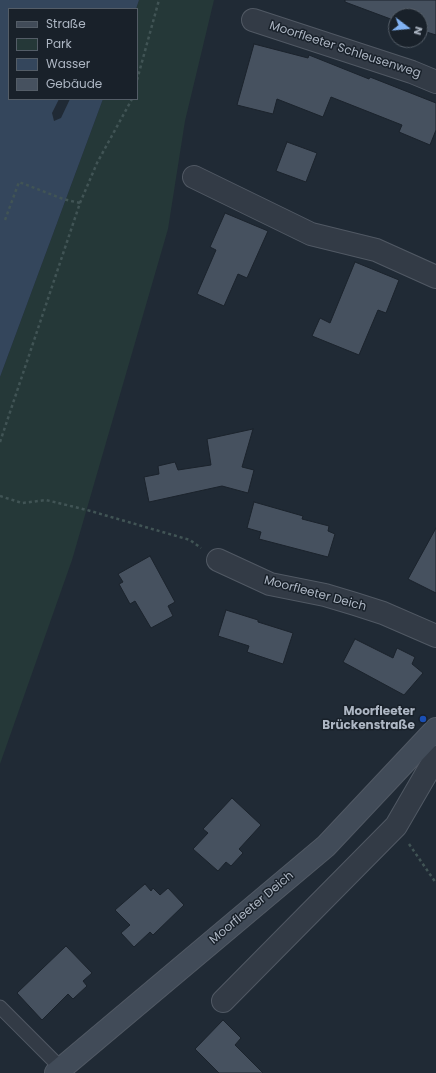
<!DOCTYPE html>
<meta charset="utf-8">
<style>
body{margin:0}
#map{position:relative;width:436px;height:1073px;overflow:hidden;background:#202a35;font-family:Poppins,sans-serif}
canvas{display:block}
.legend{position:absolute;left:8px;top:8px;width:130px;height:92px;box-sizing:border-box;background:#19212a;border:1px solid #545d67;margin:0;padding:5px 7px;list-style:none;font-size:12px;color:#adb6c3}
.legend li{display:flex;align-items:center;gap:8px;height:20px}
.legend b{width:20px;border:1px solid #545d67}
.north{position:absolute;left:388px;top:8px;width:40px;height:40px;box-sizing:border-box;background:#19212a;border:1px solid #545d67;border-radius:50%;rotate:106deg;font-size:11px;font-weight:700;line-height:16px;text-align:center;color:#adb6c3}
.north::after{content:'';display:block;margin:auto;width:14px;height:18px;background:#81b2f3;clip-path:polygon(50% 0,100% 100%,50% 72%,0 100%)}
</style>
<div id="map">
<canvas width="436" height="1073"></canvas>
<ul class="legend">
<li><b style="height:5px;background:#414b58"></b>Straße</li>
<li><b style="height:11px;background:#253838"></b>Park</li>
<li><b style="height:11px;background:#34465c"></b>Wasser</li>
<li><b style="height:11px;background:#46515f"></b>Gebäude</li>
</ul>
<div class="north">N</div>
</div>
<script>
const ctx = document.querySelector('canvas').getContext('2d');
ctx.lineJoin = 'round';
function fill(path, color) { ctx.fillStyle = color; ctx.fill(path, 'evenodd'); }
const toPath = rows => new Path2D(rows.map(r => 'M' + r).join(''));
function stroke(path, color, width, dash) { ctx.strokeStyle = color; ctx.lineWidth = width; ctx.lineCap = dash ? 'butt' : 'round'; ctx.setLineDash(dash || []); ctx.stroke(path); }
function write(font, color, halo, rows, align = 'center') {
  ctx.font = font + ' Poppins,sans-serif'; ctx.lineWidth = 3; ctx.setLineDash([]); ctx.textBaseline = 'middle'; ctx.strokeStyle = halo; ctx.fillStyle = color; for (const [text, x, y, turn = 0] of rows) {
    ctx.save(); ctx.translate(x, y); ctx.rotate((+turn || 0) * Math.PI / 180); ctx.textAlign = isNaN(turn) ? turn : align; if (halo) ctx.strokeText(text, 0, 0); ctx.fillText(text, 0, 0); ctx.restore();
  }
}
fill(toPath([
 [139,0,214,0,185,121,168,229,72,560,0,764,0,377,103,99,137,99,136,9]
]), '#253838');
fill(toPath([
 [0,0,139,0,136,9,9,9,9,99,59,99,52,113,54,121,61,118,70,99,103,99,0,377]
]), '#34465c');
const building = toPath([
 [345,0,436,0,436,35,420,30,420,16,396,16,396,21,345,2,345,0],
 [254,44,308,58,309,55,369,79,370,77,436,103,436,130,430,145,399,132,402,125,331,97,323,117,277,99,273,114,237,105,254,44],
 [287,142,317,153,306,182,276,171,287,142],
 [225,213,268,231,247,278,238,274,224,306,197,294,216,250,210,247,225,213],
 [355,262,399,280,386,313,378,310,359,355,312,336,320,318,330,323,355,262],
 [253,429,242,467,254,470,248,493,222,486,149,502,144,477,159,474,158,466,175,462,178,470,211,465,207,439,253,429],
 [254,502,303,516,302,519,329,526,328,531,335,534,328,557,259,539,261,532,247,528,254,502],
 [436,528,436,593,408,579,436,528],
 [150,556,175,602,168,606,173,616,151,628,135,601,130,604,119,584,123,582,118,574,150,556],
 [226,610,258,620,258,622,293,633,283,664,247,652,249,646,218,636,226,610],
 [355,639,393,658,397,648,415,657,412,664,423,673,404,695,343,662,355,639],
 [232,798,261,825,239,849,243,853,231,866,226,862,218,871,193,849,208,833,203,829,232,798],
 [145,884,151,891,153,888,160,895,168,888,184,905,153,935,150,932,134,947,121,933,130,925,115,910,145,884],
 [66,946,92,973,83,981,87,986,73,999,68,994,42,1020,17,993,66,946],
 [223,1020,241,1038,235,1045,263,1073,219,1073,195,1049,223,1020]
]);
fill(building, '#46515f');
stroke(building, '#1b232c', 1);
const lane = toPath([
 [0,1007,61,1068]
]);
const street = toPath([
 [253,20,412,72,436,82],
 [194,177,311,234,376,250,436,277],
 [218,560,270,584,325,595,355,604,383,613,436,636],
 [223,1001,396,826,436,757]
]);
const secondary = toPath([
 [56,1073,326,846,436,729]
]);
stroke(lane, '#515964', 15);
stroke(street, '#515964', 24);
stroke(secondary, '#515964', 24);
stroke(toPath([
 [137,80,159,0],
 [5,220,19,182,63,199,80,203],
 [0,442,80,203,97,163,132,99],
 [0,496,22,503,46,500,87,510,190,540,201,548],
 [409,844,436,883]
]), '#415455', 2.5, [3, 3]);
stroke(lane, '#333b46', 13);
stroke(street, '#333b46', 22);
stroke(secondary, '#414b58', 22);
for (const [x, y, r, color] of [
 [423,719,4,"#1a4fb4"]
]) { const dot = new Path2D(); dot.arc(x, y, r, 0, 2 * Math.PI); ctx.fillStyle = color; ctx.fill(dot); stroke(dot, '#19212a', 1.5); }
write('12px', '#adb6c3', '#19212a', [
 ["Moorfleeter Schleusenweg",345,50,18],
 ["Moorfleeter Deich",315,594,15],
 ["Moorfleeter Deich",252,908,-40]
]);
write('bold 12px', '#adb6c3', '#19212a', [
 ["Moorfleeter",415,712],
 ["Brückenstraße",415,726]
], 'right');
</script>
